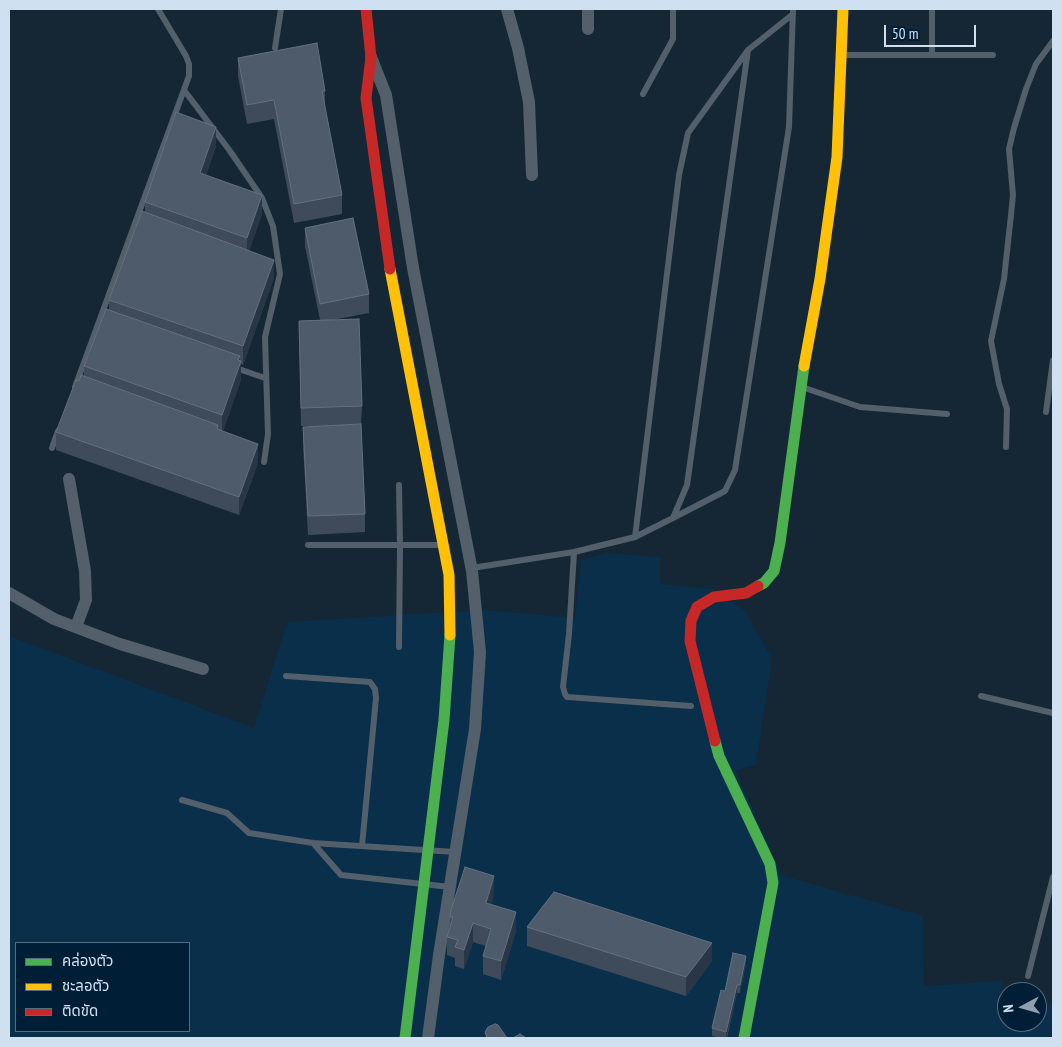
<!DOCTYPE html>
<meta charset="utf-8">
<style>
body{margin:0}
#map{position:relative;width:1062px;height:1047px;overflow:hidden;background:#152734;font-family:"PT Sans Narrow","Noto Sans Thai",sans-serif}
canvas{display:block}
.frame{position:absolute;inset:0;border:10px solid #cfe1f1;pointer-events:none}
.legend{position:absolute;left:15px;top:942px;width:175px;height:90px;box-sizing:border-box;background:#001e36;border:1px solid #536c81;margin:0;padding:6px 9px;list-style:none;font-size:15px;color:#cfe1f1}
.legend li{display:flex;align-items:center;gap:10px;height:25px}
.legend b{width:25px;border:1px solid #536c81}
.north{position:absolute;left:997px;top:982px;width:50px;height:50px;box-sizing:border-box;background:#001e36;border:1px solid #536c81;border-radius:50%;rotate:264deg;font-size:14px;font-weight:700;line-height:20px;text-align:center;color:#cfe1f1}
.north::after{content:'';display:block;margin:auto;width:18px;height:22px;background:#8ea0af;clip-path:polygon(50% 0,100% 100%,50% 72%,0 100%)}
.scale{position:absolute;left:884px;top:25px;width:92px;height:22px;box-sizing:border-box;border:2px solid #cfe1f1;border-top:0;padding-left:6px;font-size:15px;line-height:18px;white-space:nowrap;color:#cfe1f1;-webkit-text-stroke:4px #001e36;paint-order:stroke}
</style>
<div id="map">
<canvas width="1062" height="1047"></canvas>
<div class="frame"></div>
<ul class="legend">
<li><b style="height:6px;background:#4caf50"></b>คล่องตัว</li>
<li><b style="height:6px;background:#ffc107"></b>ชะลอตัว</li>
<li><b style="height:6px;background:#c62828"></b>ติดขัด</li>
</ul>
<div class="north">N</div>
<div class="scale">50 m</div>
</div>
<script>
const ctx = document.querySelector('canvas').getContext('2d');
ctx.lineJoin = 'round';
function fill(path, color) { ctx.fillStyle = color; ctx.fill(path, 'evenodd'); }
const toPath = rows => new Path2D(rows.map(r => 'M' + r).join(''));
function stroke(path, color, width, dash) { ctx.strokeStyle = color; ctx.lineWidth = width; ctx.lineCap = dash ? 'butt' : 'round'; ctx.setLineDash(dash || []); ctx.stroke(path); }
fill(toPath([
 [607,553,660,557,660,584,712,589,745,611,772,659,756,765,736,770,781,875,923,916,924,986,1001,981,1007,998,1007,1022,1037,1022,1037,1008,1053,1004,1053,1038,9,1038,9,636,254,728,287,622,485,610,575,618,581,560],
 [16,943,189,943,189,1031,16,1031]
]), '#092f4a');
stroke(toPath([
 [275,48,281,9],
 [844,55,993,55],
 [932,55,932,9],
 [184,90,230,151,262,198,273,226,280,274,265,337,268,434,264,462],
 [643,94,673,39,673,9],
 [233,367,265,378],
 [75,387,189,76,189,64,186,56,158,9],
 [802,387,860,407,947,414],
 [1046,412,1053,360],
 [1006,447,1007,409,999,384,991,341,1004,279,1011,215,1013,195,1009,149,1014,128,1026,89,1036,64,1053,41],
 [52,448,58,431],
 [673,518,725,491,735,470,789,127,793,9],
 [635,537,679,175,688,133,748,50,793,14],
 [308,545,442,545],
 [574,552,569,634,563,687,565,694,567,697,691,706],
 [472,568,574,552,635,537,673,518,687,485,748,50],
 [399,647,400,546,399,485],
 [286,676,370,682,375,689,376,698,362,846],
 [981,696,1053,713],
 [182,800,227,813,249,833,313,843,455,852],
 [313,843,341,875,450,887],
 [1028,976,1053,877]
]), '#535f6a', 6);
stroke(toPath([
 [507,9,518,48,529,102,532,175],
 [588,29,588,9],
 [371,57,386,95,413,268,472,571,480,652,475,729,439,955,428,1038],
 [69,479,85,571,86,600,76,627],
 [9,593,54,619,120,644,203,669]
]), '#535f6a', 12);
stroke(toPath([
 [758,586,764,583,774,571,780,543,804,366],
 [715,741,719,756,770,864,773,883,744,1038],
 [405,1038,444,720,450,635]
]), '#4caf50', 11);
stroke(toPath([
 [390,269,449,575,450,635],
 [804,366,820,279,837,157,843,9]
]), '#ffc107', 11);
stroke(toPath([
 [366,9,371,57,366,98,390,269],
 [715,741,690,641,691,621,697,607,714,597,746,593,758,586]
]), '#c62828', 11);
fill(toPath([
 [238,58,325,91,325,109,342,195,342,214,294,223,274,119,247,124,238,76],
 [216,146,206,175,262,214,249,251,274,278,243,365,241,364,241,380,223,431,258,463,239,515,56,450,56,432,79,381,84,376,84,366,109,310,109,300,145,212,145,202],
 [305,228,369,294,369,313,332,320,362,406,361,425,365,514,365,532,308,535,303,445,303,427,324,426,301,426,299,321,320,320,305,246],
 [494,895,491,904,516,931,501,980,483,974,483,956,486,946,473,942,464,969,455,966,455,958,447,955,447,937,450,927,450,917],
 [527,927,712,961,686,996,527,946],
 [746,964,740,993,737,993,727,1038,722,1038,712,1036,712,1028]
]), '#3f4b5b');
fill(toPath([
 [216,127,216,146,200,191,200,173],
 [262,195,262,214,247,257,247,238],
 [274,260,274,278,243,365,243,346],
 [240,356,240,366,241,361,241,380,222,434,222,415],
 [258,444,258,463,239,515,239,497],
 [494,876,494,895,486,921,486,903],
 [516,912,516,931,501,980,501,961],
 [473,923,473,942,464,969,464,950],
 [712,943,712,961,686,996,686,977],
 [746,956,746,964,740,993,740,985],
 [737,985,737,993,726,1038,726,1032]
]), '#283645');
const building = toPath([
 [317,43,325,91,322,91,342,195,294,204,274,100,247,105,238,58,317,43],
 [176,112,216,127,200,173,262,195,247,238,145,202,176,112],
 [142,211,274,260,243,346,109,300,142,211],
 [353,218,369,294,320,304,305,228,353,218],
 [106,309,240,356,238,360,241,361,222,415,84,366,106,309],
 [359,319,362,406,301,408,299,321,359,319],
 [81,375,218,425,217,429,258,444,239,497,56,432,76,380,79,381,81,375],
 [361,424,365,514,308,516,303,427,361,424],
 [465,867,494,876,486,903,516,912,501,961,483,956,491,929,473,923,464,950,455,947,458,940,447,937,453,917,450,917,451,910,465,867],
 [554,892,712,943,686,977,527,927,554,892],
 [733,953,746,956,740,985,737,985,726,1032,712,1028,721,990,725,991,733,953],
 [495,1024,498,1025,507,1038,487,1038,485,1032,488,1027,495,1024],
 [520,1034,526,1038,513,1038,520,1034]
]);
fill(building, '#4e5b6b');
stroke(building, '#627080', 1);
</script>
